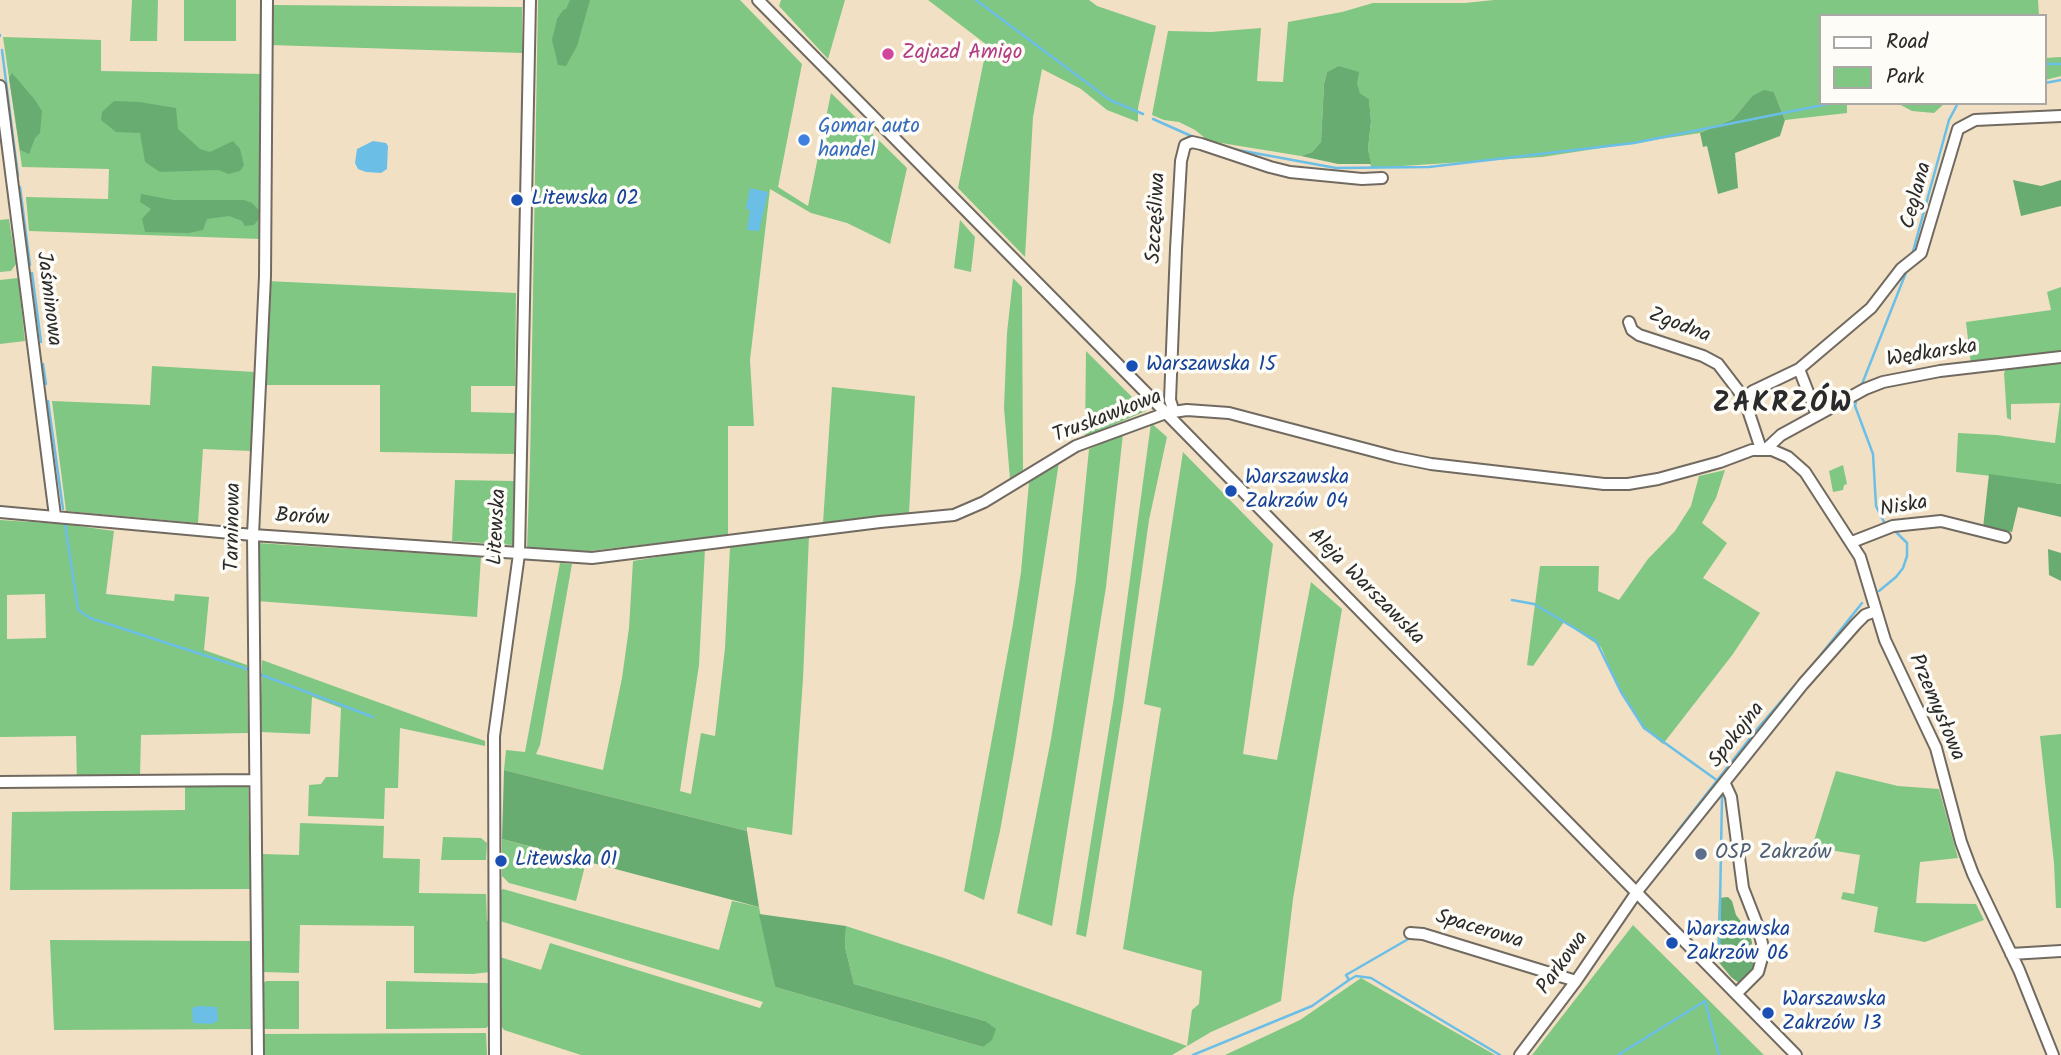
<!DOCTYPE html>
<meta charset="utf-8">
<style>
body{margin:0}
#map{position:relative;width:2061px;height:1055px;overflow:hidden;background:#f2e0c4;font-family:Kalam,sans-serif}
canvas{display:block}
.legend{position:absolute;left:1819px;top:14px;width:228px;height:91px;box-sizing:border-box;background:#fdfcf7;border:2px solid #a9a8a5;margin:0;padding:9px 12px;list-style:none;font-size:21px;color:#2b2b2b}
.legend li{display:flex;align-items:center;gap:14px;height:35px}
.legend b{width:35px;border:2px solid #a9a8a5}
</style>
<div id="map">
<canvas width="2061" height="1055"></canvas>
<ul class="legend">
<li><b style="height:9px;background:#fff"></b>Road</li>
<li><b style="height:19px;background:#80c783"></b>Park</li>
</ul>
</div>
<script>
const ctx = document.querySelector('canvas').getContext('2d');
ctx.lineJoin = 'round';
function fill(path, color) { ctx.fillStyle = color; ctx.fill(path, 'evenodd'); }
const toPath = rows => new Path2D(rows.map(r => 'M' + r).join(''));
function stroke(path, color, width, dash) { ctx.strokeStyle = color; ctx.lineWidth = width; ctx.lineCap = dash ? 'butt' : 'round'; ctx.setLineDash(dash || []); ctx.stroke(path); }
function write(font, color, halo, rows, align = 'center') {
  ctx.font = font + ' Kalam,sans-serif'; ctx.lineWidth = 7; ctx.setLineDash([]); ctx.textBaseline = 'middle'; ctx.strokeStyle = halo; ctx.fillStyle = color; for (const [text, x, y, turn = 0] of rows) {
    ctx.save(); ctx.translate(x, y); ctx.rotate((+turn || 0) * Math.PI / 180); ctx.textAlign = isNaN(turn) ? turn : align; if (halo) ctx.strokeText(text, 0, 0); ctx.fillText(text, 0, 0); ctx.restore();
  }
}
fill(toPath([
 [132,0,158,0,157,41,130,41],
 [184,0,236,0,236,41,184,41],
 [270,0,272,0,273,5,522,7,522,53,270,45],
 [538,0,740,0,802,64,778,187,808,206,831,93,907,168,890,244,847,223,811,213,770,189,750,360,754,426,728,426,728,535,589,551,527,548,530,465],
 [781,0,845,0,828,59,779,6],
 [928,0,1089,0,1097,6,1156,26,1138,108,1138,122,1107,110,1081,89,1042,69,1033,117,1025,257,958,188,987,45],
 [1494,0,2038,0,2039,16,1821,16,1821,103,1847,103,1847,113,1785,120,1774,92,1752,96,1733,119,1700,133,1542,157,1371,168,1368,149,1371,121,1369,99,1360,93,1348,71,1338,66,1327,72,1324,84,1321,142,1312,152,1301,156,1209,141,1195,130,1179,122,1164,120,1152,115,1168,31,1211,32,1261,28,1257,81,1283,82,1288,22,1342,12,1373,3,1465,3],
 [3,37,101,40,101,71,264,74,261,239,29,231,26,197,108,199,109,169,22,167],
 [2061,57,2061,76,2045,80,2045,58],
 [1897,103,1945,103,1934,113,1912,111],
 [9,219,16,264,11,271,0,272,0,220],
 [960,220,975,237,971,272,954,268],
 [18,278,25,341,0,344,0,280],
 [1013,278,1022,287,1023,470,1010,479,1004,408,1007,333],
 [267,281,516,293,515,386,471,386,471,412,515,413,514,454,380,452,380,385,262,385],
 [2061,287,2061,355,1971,365,1966,322,2051,310,2047,292],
 [1086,351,1146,411,1085,437],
 [2061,360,2061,484,1956,472,1958,433,1997,435,2055,443,2060,403,2011,404,2011,420,2007,418,2004,373,2008,366],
 [152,366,255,372,251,451,203,449,198,523,66,511,52,401,150,405],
 [832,387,915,396,909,514,823,523],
 [1151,423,1167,437,1149,520,1123,707,1086,937,1076,934,1114,697],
 [1123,434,1106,587,1052,926,1017,913,1051,739,1065,653,1076,579,1089,449],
 [1183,452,1273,544,1243,754,1277,760,1311,582,1342,609,1293,899,1281,1001,1211,1032,1172,1055,581,1055,504,1030,501,1026,500,957,541,970,550,943,760,1008,763,1002,500,921,499,892,503,889,719,950,732,901,759,907,775,987,983,1047,985,1021,854,984,845,947,846,926,944,958,1187,1046,1192,1010,1199,1004,1202,971,1123,949,1161,708,1144,704],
 [1059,462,1015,747,1000,831,984,900,964,891,1013,624,1021,572,1029,482],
 [1843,465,1847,484,1844,485,1843,490,1833,492,1829,471],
 [1725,470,1716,498,1702,523,1727,543,1703,578,1760,613,1733,654,1663,744,1647,731,1620,692,1601,647,1564,622,1533,666,1527,665,1540,566,1599,566,1598,591,1619,600,1648,559,1675,531,1691,506,1699,476],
 [455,480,514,481,513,545,452,541],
 [0,520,64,524,114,531,106,594,174,601,175,594,209,597,204,650,247,665,248,733,141,735,140,777,248,785,250,889,10,890,12,812,185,810,185,784,77,785,76,736,0,737],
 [45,594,46,638,7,639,7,595],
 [809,536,803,679,792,835,747,827,747,831,504,770,506,750,525,752,560,563,572,564,540,745,536,754,603,770,622,678,629,628,633,561,705,549,699,665,680,791,691,794,701,733,715,736,725,648,730,547],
 [257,543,481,557,477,617,256,601],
 [262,660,485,741,485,746,400,728,398,788,385,788,384,819,308,816,309,785,321,784,326,777,338,777,341,708,312,697,310,734,260,732],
 [2061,734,2061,908,2056,908,2054,863,2040,736],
 [1836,771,1898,786,1939,789,1958,858,1920,862,1916,903,1976,904,1984,920,1925,942,1874,932,1878,907,1841,899,1843,892,1854,894,1860,855,1812,847],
 [300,823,384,826,383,858,420,859,419,893,486,894,487,921,490,921,490,972,473,974,414,973,414,926,300,925,299,973,262,972,260,854,299,855],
 [443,837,481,838,487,843,486,860,441,860],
 [502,839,586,862,576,901,509,883,502,876],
 [1633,925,1645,937,1764,1055,1532,1055],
 [50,940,251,941,253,943,253,1029,54,1030],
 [1361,978,1495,1055,1225,1055,1300,1020],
 [267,981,299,981,299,1029,261,1029,262,983],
 [386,981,487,983,490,985,491,1024,486,1028,386,1029],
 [486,1033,487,1055,261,1055,260,1034]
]), '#80c783');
fill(toPath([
 [570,0,590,0,577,46,566,66,558,65,552,40,557,19,563,10,566,9],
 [1338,66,1359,72,1357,84,1360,93,1369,99,1371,121,1368,149,1371,164,1338,164,1301,156,1312,152,1321,142,1324,84,1327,72],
 [12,73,35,100,42,111,40,133,35,138,29,154,20,150,9,78],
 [1764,90,1774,92,1785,120,1780,136,1735,153,1738,188,1718,194,1707,146,1703,147,1700,133,1733,119,1752,96],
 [114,101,139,102,176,108,178,129,200,149,210,152,233,141,240,149,244,165,240,171,229,174,218,170,160,172,145,162,140,133,116,132,101,120,102,112],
 [2013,180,2041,186,2061,180,2061,206,2021,216],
 [141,194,173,200,244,200,252,203,259,210,258,220,254,225,245,226,242,221,229,216,207,219,203,230,189,233,145,232,142,219,151,209,140,202],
 [1989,474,2061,484,2061,517,2018,507,2012,532,1983,528],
 [2048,549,2061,553,2061,581,2049,575],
 [504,770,747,831,759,907,502,839],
 [1728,897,1732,901,1736,915,1742,923,1747,924,1750,932,1756,966,1744,983,1739,983,1731,977,1717,960,1719,898],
 [759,914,846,926,845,947,854,984,985,1021,996,1029,992,1040,983,1047,775,987]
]), '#68ac71');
fill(toPath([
 [373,141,386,143,388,146,387,169,381,173,366,172,358,169,355,163,357,149],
 [750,188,768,192,759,231,747,230,750,210,746,209],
 [198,1006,217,1007,218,1021,211,1024,193,1023,192,1008]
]), '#6bbfe7');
stroke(toPath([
 [976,0,1110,100,1143,114],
 [0,35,0,36],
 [2,50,18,176],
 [2045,64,2061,64],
 [2045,83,2061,80],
 [1153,119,1198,139],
 [1227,148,1336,168,1429,167,1634,143,1833,103],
 [20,187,30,265],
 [1912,255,1949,120,1958,103],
 [32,273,41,342],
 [43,364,46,384],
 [1862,384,1907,270],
 [48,401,63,509],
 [1856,402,1855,406,1873,454,1876,506,1884,522],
 [65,524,78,609,81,612,90,618,250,670],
 [1879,591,1896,577,1903,568,1907,556,1907,543,1896,532],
 [1512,600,1534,604,1596,641,1621,692,1644,728,1718,781],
 [1811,667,1862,603],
 [259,674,373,717],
 [1655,860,1758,728,1795,685],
 [1410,938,1346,975,1349,980,1356,976,1371,978,1500,1055],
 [1719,959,1722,797],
 [1193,1055,1312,1006,1349,980],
 [1618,1055,1705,1001,1719,1055]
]), '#6bbfe7', 2.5);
const minor = toPath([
 [758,0,1166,413,1796,1055],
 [0,86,55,516],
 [1629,322,1632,330,1639,335,1703,356,1718,364,1744,398,1761,449],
 [1799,369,1817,415],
 [1744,398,1753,391,1799,369,1871,308,1901,269,1921,253,1958,129,1975,120,2061,116],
 [1174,412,1170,400,1176,249,1181,161,1185,145,1192,142,1201,144,1270,167,1290,172,1362,179,1382,178],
 [1766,449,1781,435,1865,389,1883,382,1940,371,2061,357],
 [0,512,253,535,592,558,880,522,954,515,984,502,1076,446,1166,413,1187,410,1229,413,1396,457,1431,464,1604,484,1628,484,1658,479,1720,462,1752,450,1772,450,1788,457,1805,472,1860,557,1885,640,1936,748,1961,842,1973,874,2019,970,2053,1055],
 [1852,542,1893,526,1941,521,2005,537],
 [0,782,255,780],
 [1725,784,1731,797,1743,888,1757,924,1764,951,1758,972,1736,994],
 [1410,933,1423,934,1576,981],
 [2011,954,2061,951],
 [258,1055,253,535,265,276,267,0],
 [495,1055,494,736,519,554,530,0],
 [1520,1055,1576,981,1639,889,1803,684,1856,624,1865,615,1876,611]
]);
stroke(minor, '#716a61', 14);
stroke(minor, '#fff', 10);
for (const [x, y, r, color] of [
 [888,54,7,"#d1479c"],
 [804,140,7,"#3f7fe0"],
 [517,200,7,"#1a4fb4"],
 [1132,366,7,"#1a4fb4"],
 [1231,491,7,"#1a4fb4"],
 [1701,854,7,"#5c6f8a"],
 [501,861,7,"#1a4fb4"],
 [1672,943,7,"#1a4fb4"],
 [1768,1013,7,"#1a4fb4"]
]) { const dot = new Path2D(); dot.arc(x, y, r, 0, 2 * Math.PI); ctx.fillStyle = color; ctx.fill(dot); stroke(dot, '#fdfcf7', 2.5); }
write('21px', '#b23c85', '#fdfcf7', [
 ["Zajazd Amigo",902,54]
], 'left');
write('21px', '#366cbe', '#fdfcf7', [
 ["Gomar auto",818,128],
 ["handel",818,152]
], 'left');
write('21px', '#2b2b2b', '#fdfcf7', [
 ["Ceglana",1918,196,-75],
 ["Szczęśliwa",1158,218,-87],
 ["Jaśminowa",47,299,83],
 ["Zgodna",1679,327,21],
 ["Wędkarska",1932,355,-9],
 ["Truskawkowa",1108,418,-21],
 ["Niska",1904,508,-10],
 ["Borów",302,519,3],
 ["Tarninowa",235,527,-89],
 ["Litewska",499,527,-87],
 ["Aleja Warszawska",1365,588,45],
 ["Przemysłowa",1935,708,67],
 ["Spokojna",1738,736,-52],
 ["Spacerowa",1479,931,17],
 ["Parkowa",1564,964,-54]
]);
write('21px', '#164399', '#fdfcf7', [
 ["Litewska 02",531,200],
 ["Warszawska 15",1146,366],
 ["Warszawska",1245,479],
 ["Zakrzów 04",1245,503],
 ["Litewska 01",515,861],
 ["Warszawska",1686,931],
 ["Zakrzów 06",1686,955],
 ["Warszawska",1782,1001],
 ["Zakrzów 13",1782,1025]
], 'left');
write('21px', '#4e5e75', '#fdfcf7', [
 ["OSP Zakrzów",1715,854]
], 'left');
ctx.letterSpacing = '2px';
write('bold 28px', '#2b2b2b', '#fdfcf7', [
 ["ZAKRZÓW",1783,406]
]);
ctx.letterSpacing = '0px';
</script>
